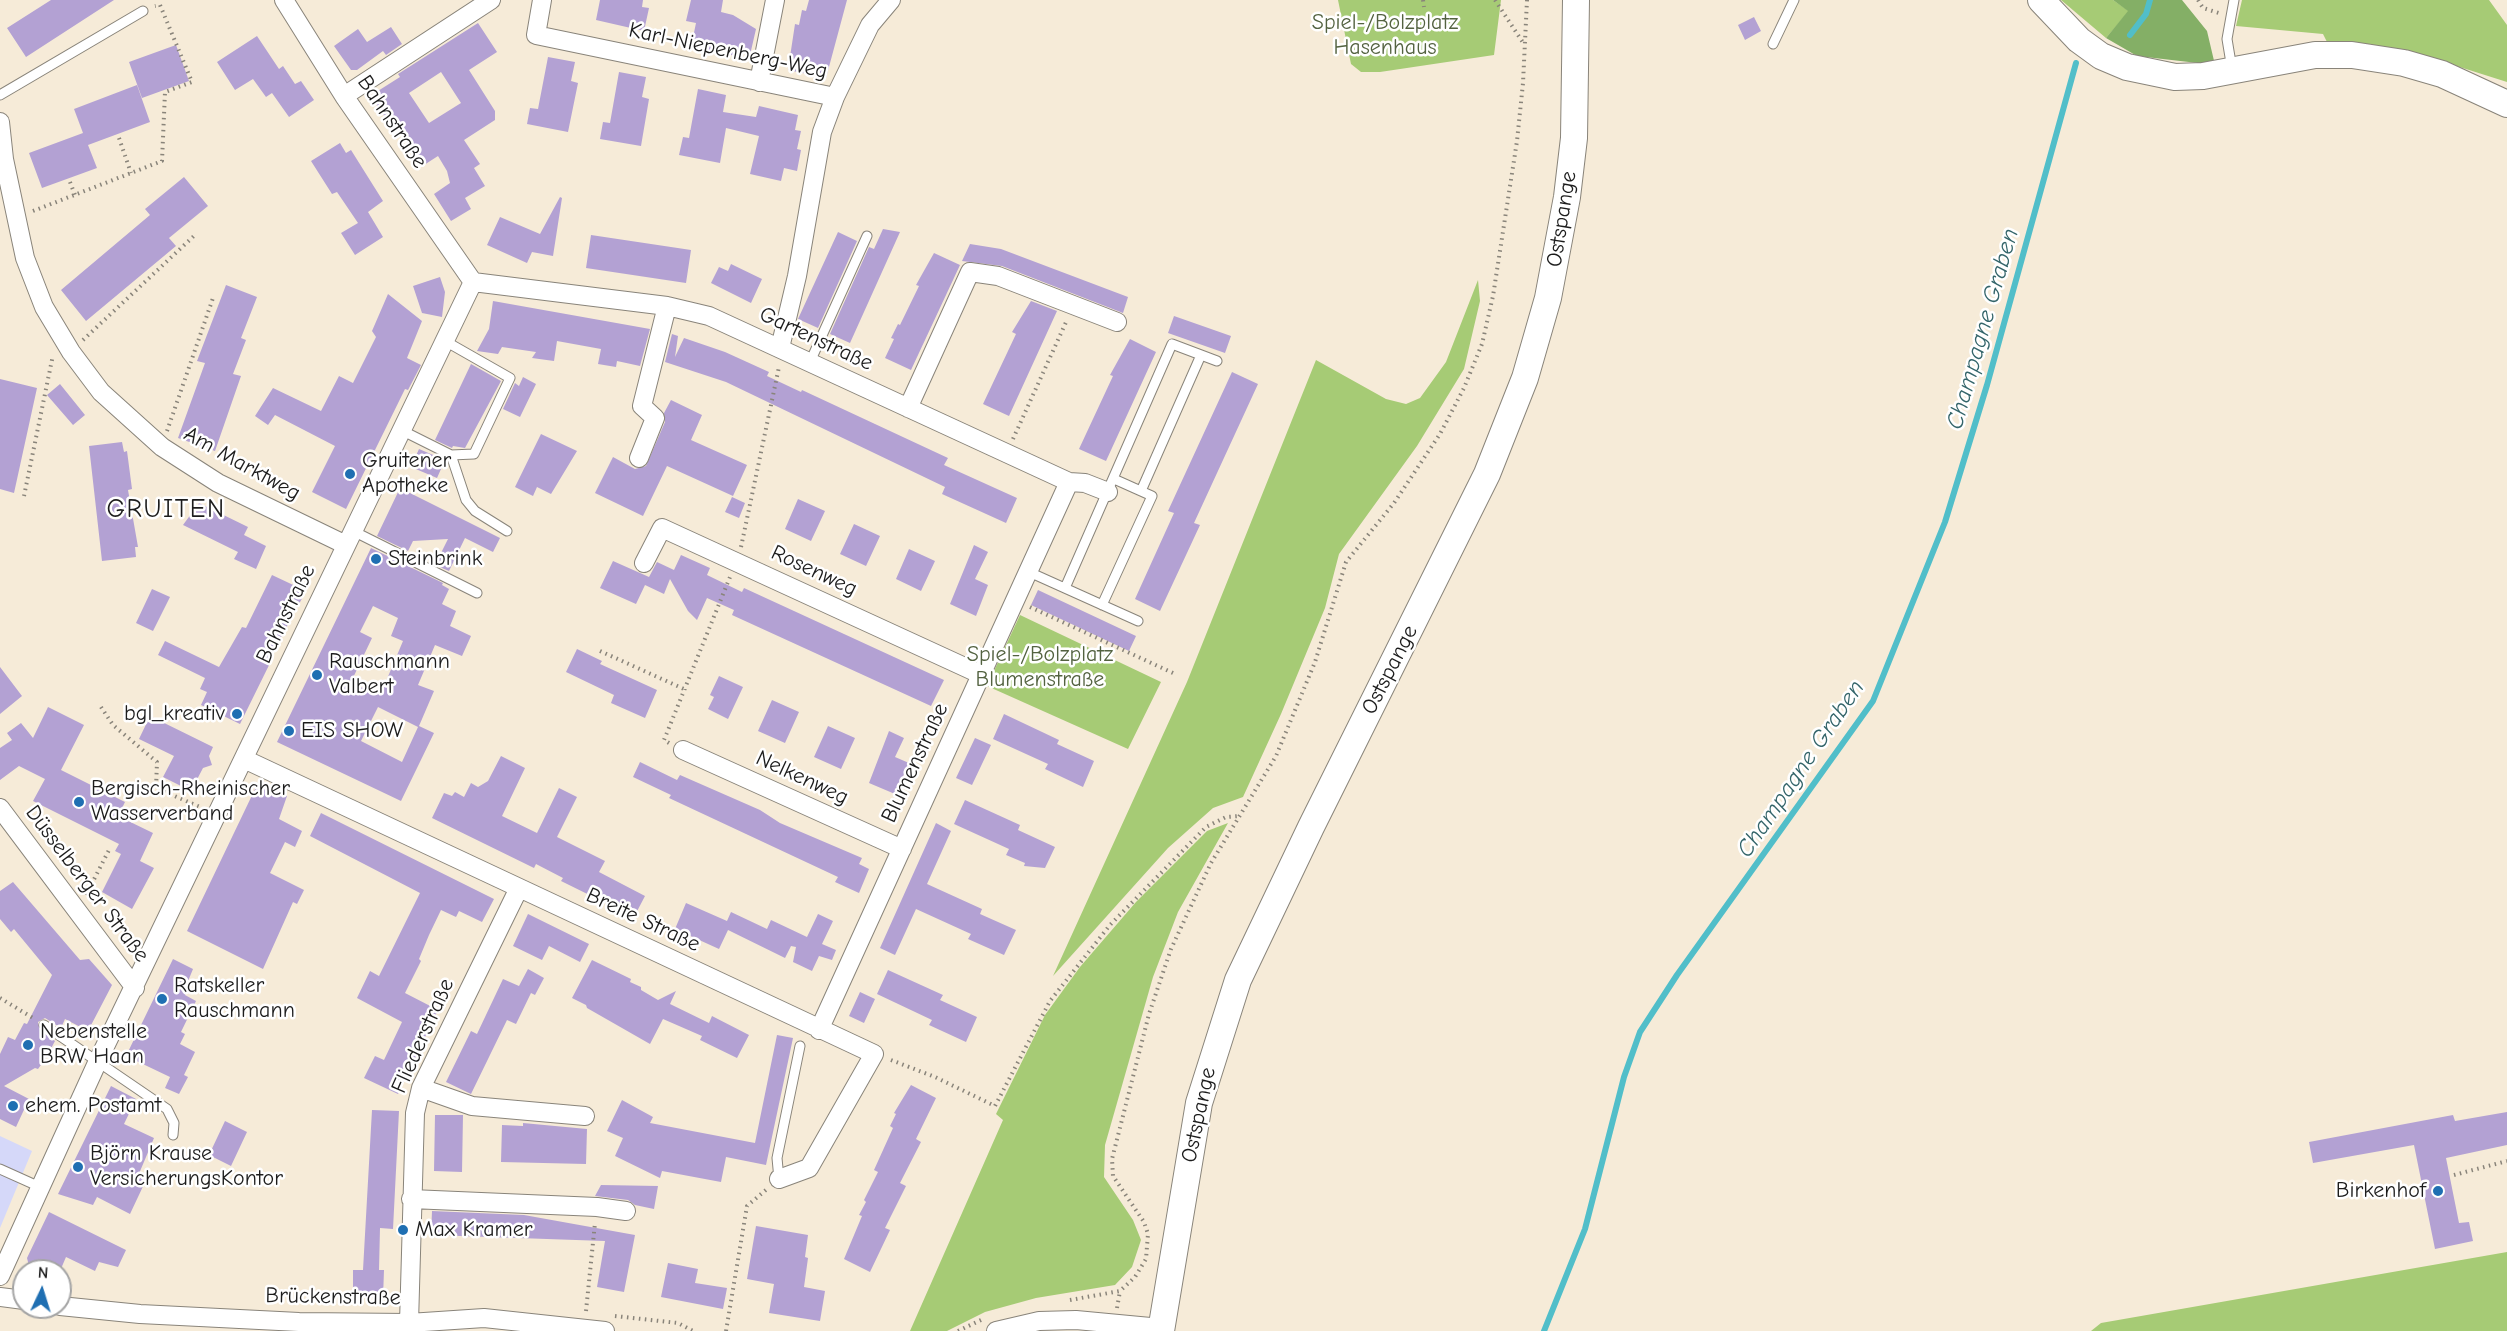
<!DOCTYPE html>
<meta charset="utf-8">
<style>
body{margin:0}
#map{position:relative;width:2507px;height:1331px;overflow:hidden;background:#f6ebd8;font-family:"Comic Neue",sans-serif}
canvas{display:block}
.north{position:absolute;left:12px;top:1259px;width:60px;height:60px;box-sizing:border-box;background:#fff;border:2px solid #a4a4a4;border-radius:50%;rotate:4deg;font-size:16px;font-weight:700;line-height:24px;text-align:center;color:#1c1c1c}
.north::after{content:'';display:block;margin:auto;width:21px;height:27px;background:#1f6fb2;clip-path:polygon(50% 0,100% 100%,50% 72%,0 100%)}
</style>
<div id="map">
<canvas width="2507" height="1331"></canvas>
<div class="north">N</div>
</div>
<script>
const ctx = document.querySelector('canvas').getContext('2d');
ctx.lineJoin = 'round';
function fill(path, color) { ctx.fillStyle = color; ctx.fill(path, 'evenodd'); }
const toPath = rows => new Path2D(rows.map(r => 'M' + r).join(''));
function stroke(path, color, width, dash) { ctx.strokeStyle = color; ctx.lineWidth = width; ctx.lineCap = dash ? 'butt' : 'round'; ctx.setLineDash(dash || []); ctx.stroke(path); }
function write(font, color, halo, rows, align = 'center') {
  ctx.font = font + ' "Comic Neue",sans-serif'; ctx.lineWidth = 5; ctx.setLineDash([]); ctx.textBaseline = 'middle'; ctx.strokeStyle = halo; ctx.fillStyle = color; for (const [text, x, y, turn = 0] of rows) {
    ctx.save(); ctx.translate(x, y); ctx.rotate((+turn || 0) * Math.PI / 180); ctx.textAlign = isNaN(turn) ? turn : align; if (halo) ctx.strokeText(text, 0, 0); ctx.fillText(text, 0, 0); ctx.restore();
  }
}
fill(toPath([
 [0,1136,32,1151,0,1228]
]), '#d5d8f9');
fill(toPath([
 [1338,0,1501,0,1494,55,1380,72,1361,72,1351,64],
 [2061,0,2113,0,2129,11,2106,38],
 [2242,0,2489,0,2507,25,2507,82,2406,50,2327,42,2323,34,2236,26],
 [1478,280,1480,301,1464,369,1417,446,1339,554,1325,608,1281,714,1243,797,1213,808,1168,848,1053,976,1187,682,1316,360,1386,399,1406,404,1420,398,1446,362],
 [1020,615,1161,682,1128,749,987,686],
 [1228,823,1178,912,1153,977,1105,1145,1104,1177,1133,1220,1141,1240,1132,1267,1115,1285,1036,1298,985,1312,947,1331,910,1331,1003,1120,996,1114,1045,1015,1080,967,1136,902,1207,831],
 [2507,1252,2507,1331,2091,1331,2101,1323]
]), '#a6cb75');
fill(toPath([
 [2113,0,2182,0,2207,31,2215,65,2137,56,2106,38,2128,11]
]), '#84af66');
stroke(toPath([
 [2130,35,2146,14,2150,0],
 [1544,1331,1585,1229,1624,1077,1640,1032,1677,975,1873,701,1945,522,1987,385,2076,63]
]), '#51bec9', 6);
fill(toPath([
 [51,0,114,0,26,57,7,28],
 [600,0,643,0,642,7,649,8,644,31,596,20],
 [691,0,723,0,721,12,733,15,756,29,750,55,742,53,741,57,691,47,696,23,686,21],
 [809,0,847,0,826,78,788,70,795,24,799,25,802,10,806,11],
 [1754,17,1761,31,1745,40,1738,25],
 [478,23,497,52,469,70,495,111,495,120,464,140,480,164,474,168,485,186,465,198,471,209,451,221,434,194,450,183,447,171,438,156,424,165,396,121,390,124,370,96,400,77,398,74],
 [441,72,461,103,429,123,409,93],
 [391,27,402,44,386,55,383,51,357,70,351,70,334,46,358,29,367,42],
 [257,36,279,69,283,66,295,84,301,81,314,100,289,117,272,93,266,97,253,79,235,90,217,62],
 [176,45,189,81,142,98,129,62],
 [548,57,575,62,571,81,578,83,568,132,527,124,530,108,538,109],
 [619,72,646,77,642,97,649,99,641,146,600,139,603,122,610,123],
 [137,85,150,122,88,145,97,168,42,188,29,153,83,133,74,109],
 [698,89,726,95,723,112,756,117,759,106,798,115,795,130,801,131,797,149,801,150,797,171,784,168,781,181,750,174,759,136,726,128,720,163,679,155,683,137,689,138],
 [340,143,346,153,351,150,383,201,368,212,383,237,355,255,341,233,358,223,337,192,332,194,311,161],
 [184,177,208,206,169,238,176,246,86,321,61,290,150,215,145,209],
 [560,197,562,198,553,256,532,252,527,263,487,245,500,217,540,234],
 [883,229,900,232,850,343,830,334,869,247,874,249],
 [838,232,857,241,818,328,798,319],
 [591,235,691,250,686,283,586,268],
 [970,244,1001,249,1128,297,1123,313,1002,266,962,261],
 [934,253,960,265,911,370,885,358,894,339,891,338,898,324,900,325,919,286,916,285],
 [731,264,762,279,751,303,711,283,719,267,728,271],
 [440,277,445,292,442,317,422,313,413,286],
 [226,285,257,297,241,338,246,340,233,374,241,376,215,451,178,438,205,363,197,361],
 [388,294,422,321,407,358,421,365,408,390,405,389,346,509,312,492,335,446,275,415,268,425,255,416,273,388,321,411,339,376,353,383,376,337,372,331],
 [493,301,650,329,640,366,617,361,616,367,598,364,601,349,557,341,554,361,532,358,536,352,502,347,498,354,477,351,489,329],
 [1031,301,1057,311,1009,416,983,404,1016,334,1012,332],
 [1174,316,1231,336,1225,353,1168,333],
 [672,334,678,336,675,357,684,338,725,352,769,372,767,376,801,392,802,390,948,458,944,465,1017,498,1006,523,942,494,945,487,726,382,665,362],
 [1130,339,1156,352,1106,461,1079,449,1113,376,1110,375],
 [471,364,501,381,465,448,453,446,452,448,435,440],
 [1232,372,1258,384,1194,523,1200,525,1160,611,1135,599,1174,513,1168,511],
 [523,377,536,384,520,417,503,409,515,383,519,386],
 [0,379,37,388,14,493,0,489],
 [60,384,85,415,73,425,47,395],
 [671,400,702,415,691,440,747,465,733,496,667,466,643,516,595,493,613,457,635,469,646,466,665,422,664,413],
 [541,434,577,451,551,494,537,487,533,496,515,487],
 [122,442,124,452,127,451,132,489,128,490,138,547,135,547,136,557,102,561,89,446],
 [419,449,445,460,437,478,411,467],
 [400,488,500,538,493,552,465,538,449,571,435,565,448,539,413,541,408,551,377,536],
 [732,497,745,503,739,518,725,512],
 [798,499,825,511,811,541,785,529],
 [199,503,248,527,244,535,266,546,256,569,234,559,238,552,183,525],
 [854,524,880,536,866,566,840,554],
 [974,545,988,552,975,579,988,585,976,616,950,604],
 [371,548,443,583,442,585,449,589,442,604,456,611,450,626,471,636,462,656,435,645,418,685,434,691,419,726,434,733,401,801,277,742],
 [373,606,398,618,391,636,403,641,384,686,382,685,377,695,351,682,372,638,360,632],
 [378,707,418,727,402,762,361,741],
 [909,549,935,561,921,591,896,579],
 [681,555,710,568,707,575,742,592,744,588,944,680,931,706,732,615,734,610,707,598,697,620,688,611,670,579,664,594,645,585,636,604,600,588,613,561,649,577,657,562,674,570],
 [272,575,306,591,272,654,274,655,240,724,201,705,207,692,200,689,205,678,158,655,165,641,219,667,242,627,246,628],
 [152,589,170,597,153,631,136,623],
 [1038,590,1136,636,1129,651,1031,605],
 [577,649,602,661,600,664,657,690,645,718,611,703,614,695,566,672],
 [0,667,22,696,0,714],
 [719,676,743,687,728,719,708,709,714,697,710,695],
 [772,700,799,712,785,743,758,731],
 [48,707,84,725,61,770,125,802,118,816,153,833,140,861,154,868,132,909,102,892,121,854,115,851,119,844,33,801,45,779,19,766,0,780,0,748,12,740,7,733,21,723,33,738],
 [1004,714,1059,740,1057,744,1094,761,1083,787,1045,769,1048,764,993,739],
 [150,716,213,747,209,756,212,765,203,768,191,791,163,777,174,756,139,739],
 [828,726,855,738,841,769,814,757],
 [889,731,904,738,895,757,909,763,895,794,869,783],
 [975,738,991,745,972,785,956,778],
 [501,756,525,768,502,816,537,833,559,788,577,797,557,837,605,861,599,872,645,896,634,917,561,881,563,878,536,864,534,868,432,818,444,793,452,796,455,792,464,797,471,783,478,787,488,781],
 [640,762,677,780,680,775,760,810,780,823,862,858,859,864,869,869,859,893,835,882,838,877,669,798,671,795,633,777],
 [263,784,287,796,279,819,302,831,295,847,285,842,270,873,304,890,297,904,293,902,263,969,187,931,256,787],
 [965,800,1020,825,1018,830,1055,847,1045,868,1024,866,1025,863,1006,855,1009,849,954,824],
 [321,813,494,899,482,922,459,911,456,917,441,910,429,935,419,959,421,961,405,993,438,1010,398,1094,364,1078,375,1056,384,1060,402,1022,357,998,370,971,379,976,420,893,310,836],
 [936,823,951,831,927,884,982,909,980,914,1016,930,1004,955,968,939,971,934,916,909,895,955,880,948],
 [13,882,80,960,89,959,112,985,88,1031,65,1019,61,1028,45,1018,38,1022,40,1030,55,1041,46,1058,38,1069,35,1068,4,1086,29,1099,16,1127,0,1119,0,1054,8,1037,15,1040,24,1023,27,1024,52,975,14,929,11,932,0,919,0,891],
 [686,903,727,921,731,912,767,929,771,920,807,937,818,914,833,921,822,944,836,950,832,960,819,956,812,971,793,962,796,947,791,946,785,958,728,930,719,949,675,929],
 [528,914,589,944,580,962,549,946,542,960,513,946],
 [173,959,193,969,186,986,189,987,185,995,196,1001,181,1032,185,1034,180,1044,195,1052,184,1075,188,1077,179,1094,165,1088,170,1077,126,1056],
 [592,960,631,979,630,982,641,987,641,990,658,1000,676,991,670,1004,709,1023,712,1016,749,1035,737,1058,700,1040,702,1036,663,1019,650,1044,587,1008,586,1005,572,998],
 [528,969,544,978,535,995,531,993,516,1024,507,1020,471,1094,446,1082,471,1031,477,1034,503,979,519,986],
 [888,970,943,995,940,1000,977,1017,966,1042,929,1025,932,1020,877,994],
 [860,992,875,999,864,1023,849,1016],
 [777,1035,793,1038,766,1165,726,1157,721,1182,662,1171,660,1178,615,1156,623,1138,607,1131,622,1100,653,1117,650,1123,755,1143],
 [911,1085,936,1098,916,1139,921,1142,900,1183,906,1186,885,1228,890,1230,870,1272,844,1259,862,1216,859,1215,866,1202,864,1200,878,1172,874,1170,893,1128,890,1126,896,1114,894,1113],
 [111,1086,136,1099,124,1124,154,1138,138,1176,146,1180,130,1214,97,1197,93,1205,58,1194],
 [372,1110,399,1111,393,1229,380,1228,379,1270,384,1270,383,1298,353,1296,353,1270,363,1270],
 [2507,1112,2507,1145,2446,1158,2459,1223,2469,1222,2473,1241,2435,1249,2414,1145,2313,1163,2309,1142,2453,1115,2455,1121],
 [435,1115,463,1115,462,1172,434,1171],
 [225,1121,247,1132,231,1166,209,1155],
 [523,1123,587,1129,586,1164,501,1162,502,1125,523,1126],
 [601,1185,658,1186,654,1209,635,1205,628,1200,595,1196],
 [432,1211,524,1215,635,1235,624,1292,597,1287,605,1241,431,1235],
 [49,1212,126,1250,118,1267,99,1262,95,1271,66,1257,60,1271,39,1271,29,1266,27,1258],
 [756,1226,808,1235,805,1257,808,1258,804,1287,825,1291,820,1321,769,1313,774,1284,747,1279],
 [668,1263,698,1269,695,1283,727,1288,723,1309,661,1297]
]), '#b3a1d3');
const lane = toPath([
 [1773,44,1794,0],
 [2232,69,2227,39,2234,0],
 [0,95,143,11],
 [810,362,867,236],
 [401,430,451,455,474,454,510,378,445,341],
 [451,455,466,500,475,511,507,531],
 [1141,491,1201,355],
 [353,531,477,593],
 [1029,572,1138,621],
 [1065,588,1172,344,1217,361],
 [1102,605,1152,496,1114,479],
 [44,1025,167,1109,174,1123,173,1135],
 [0,1169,40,1187],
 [779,1179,777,1158,800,1046]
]);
const street = toPath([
 [542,0,536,35,835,97],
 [759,82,775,0],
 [344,96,491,0],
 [0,122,4,159,25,258,44,307,71,352,101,392,162,447,218,483,346,545],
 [473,282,667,306,709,316,1069,482,1085,483,1108,492],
 [780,348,797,276,822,132,835,97,870,25,891,0],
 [908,408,970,272,998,276,1117,322],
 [639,458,655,418,642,406,667,306],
 [644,563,662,528,982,675],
 [683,750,902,849],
 [244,759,874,1054,809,1168,779,1179],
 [0,808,135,988],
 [819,1030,1069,482],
 [421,1088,472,1106,585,1116],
 [411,1199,597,1207,626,1211],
 [0,1276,97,1063,473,282,344,96,284,0],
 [0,1297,24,1300],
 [60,1306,140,1314,299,1322,409,1323,484,1318,605,1331],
 [409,1323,415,1113,421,1088,519,888],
 [996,1331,1039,1321,1076,1320,1161,1328]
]);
const secondary = toPath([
 [2041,0,2079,40,2101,56,2127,67,2175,77,2203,76,2315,55,2352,55,2404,63,2442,74,2507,104],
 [1161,1331,1199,1103,1238,980,1311,827,1487,474,1525,378,1548,298,1567,197,1574,138,1576,0]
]);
stroke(lane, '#89847a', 11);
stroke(street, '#89847a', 20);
stroke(secondary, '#89847a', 28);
stroke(toPath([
 [1423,0,1424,7],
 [1495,0,1524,44],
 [2198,0,2203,8,2219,13],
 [119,138,131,173],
 [70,182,75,195],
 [33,211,162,161,165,92,192,82,160,5,155,6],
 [83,340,196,234],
 [167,431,213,298],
 [1013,439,1067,320],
 [24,496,53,355],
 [741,547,779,367],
 [1030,607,1173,673],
 [600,651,684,689],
 [101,707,113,725,157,762,156,788,200,807],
 [669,743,664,740,730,577],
 [86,895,109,850],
 [0,998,33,1018],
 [891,1060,935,1077,995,1106,1050,1001,1110,925,1206,827,1226,817,1239,816],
 [2454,1175,2507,1161],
 [1070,1300,1120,1291,1135,1277,1146,1259,1148,1234,1144,1222,1113,1176,1112,1159,1149,1014,1171,949,1211,863,1276,756,1315,662,1346,562,1394,503,1440,434,1464,388,1482,344,1493,296,1517,141,1523,83,1527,0],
 [1117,1308,1120,1291],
 [586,1311,595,1223],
 [615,1316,678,1323,693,1331],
 [726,1331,747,1206,767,1189],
 [958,1331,981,1320]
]), '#89847a', 4, [1.5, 4.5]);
stroke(lane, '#fff', 9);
stroke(street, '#fff', 18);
stroke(secondary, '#fff', 26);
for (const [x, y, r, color] of [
 [350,474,6,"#1f6fb2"],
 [376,559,6,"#1f6fb2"],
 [317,675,6,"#1f6fb2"],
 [237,714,6,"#1f6fb2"],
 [289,731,6,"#1f6fb2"],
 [79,802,6,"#1f6fb2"],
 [162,999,6,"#1f6fb2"],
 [28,1045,6,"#1f6fb2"],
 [13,1106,6,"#1f6fb2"],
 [78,1167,6,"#1f6fb2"],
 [2438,1191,6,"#1f6fb2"],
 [403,1230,6,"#1f6fb2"]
]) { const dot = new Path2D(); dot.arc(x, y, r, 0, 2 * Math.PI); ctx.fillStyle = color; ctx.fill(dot); stroke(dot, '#fff', 2); }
write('22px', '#536240', '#fff', [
 ["Spiel-/Bolzplatz",1385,23],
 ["Hasenhaus",1385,48],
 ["Spiel-/Bolzplatz",1040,655],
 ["Blumenstraße",1040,680]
]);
write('22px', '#1c1c1c', '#fff', [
 ["Karl-Niepenberg-Weg",728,51,12],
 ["Bahnstraße",392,122,56],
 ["Ostspange",1562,219,-81],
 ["Gartenstraße",816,339,25],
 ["Am Marktweg",242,464,29],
 ["Rosenweg",814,571,25],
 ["Bahnstraße",286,614,-64],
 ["Ostspange",1390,670,-63],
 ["Blumenstraße",915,763,-65],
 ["Nelkenweg",802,778,25],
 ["Düsselberger Straße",87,884,53],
 ["Breite Straße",643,920,25],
 ["Fliederstraße",423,1036,-66],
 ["Ostspange",1199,1115,-78],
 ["Brückenstraße",333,1297,1]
]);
write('22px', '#1c1c1c', '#fff', [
 ["Gruitener",362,461],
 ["Apotheke",362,486],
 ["Steinbrink",388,559],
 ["Rauschmann",329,662],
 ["Valbert",329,687],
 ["bgl_kreativ",225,714,"right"],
 ["EIS SHOW",301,731],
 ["Bergisch-Rheinischer",91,789],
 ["Wasserverband",91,814],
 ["Ratskeller",174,986],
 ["Rauschmann",174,1011],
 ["Nebenstelle",40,1032],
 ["BRW Haan",40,1057],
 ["ehem. Postamt",25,1106],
 ["Björn Krause",90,1154],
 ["VersicherungsKontor",90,1179],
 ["Birkenhof",2426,1191,"right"],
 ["Max Kramer",415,1230]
], 'left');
write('italic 24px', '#34656a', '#fff', [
 ["Champagne Graben",1983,329,-74],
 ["Champagne Graben",1801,769,-56]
]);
ctx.letterSpacing = '1.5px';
write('26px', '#1c1c1c', '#fff', [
 ["GRUITEN",166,510]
]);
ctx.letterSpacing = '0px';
</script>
